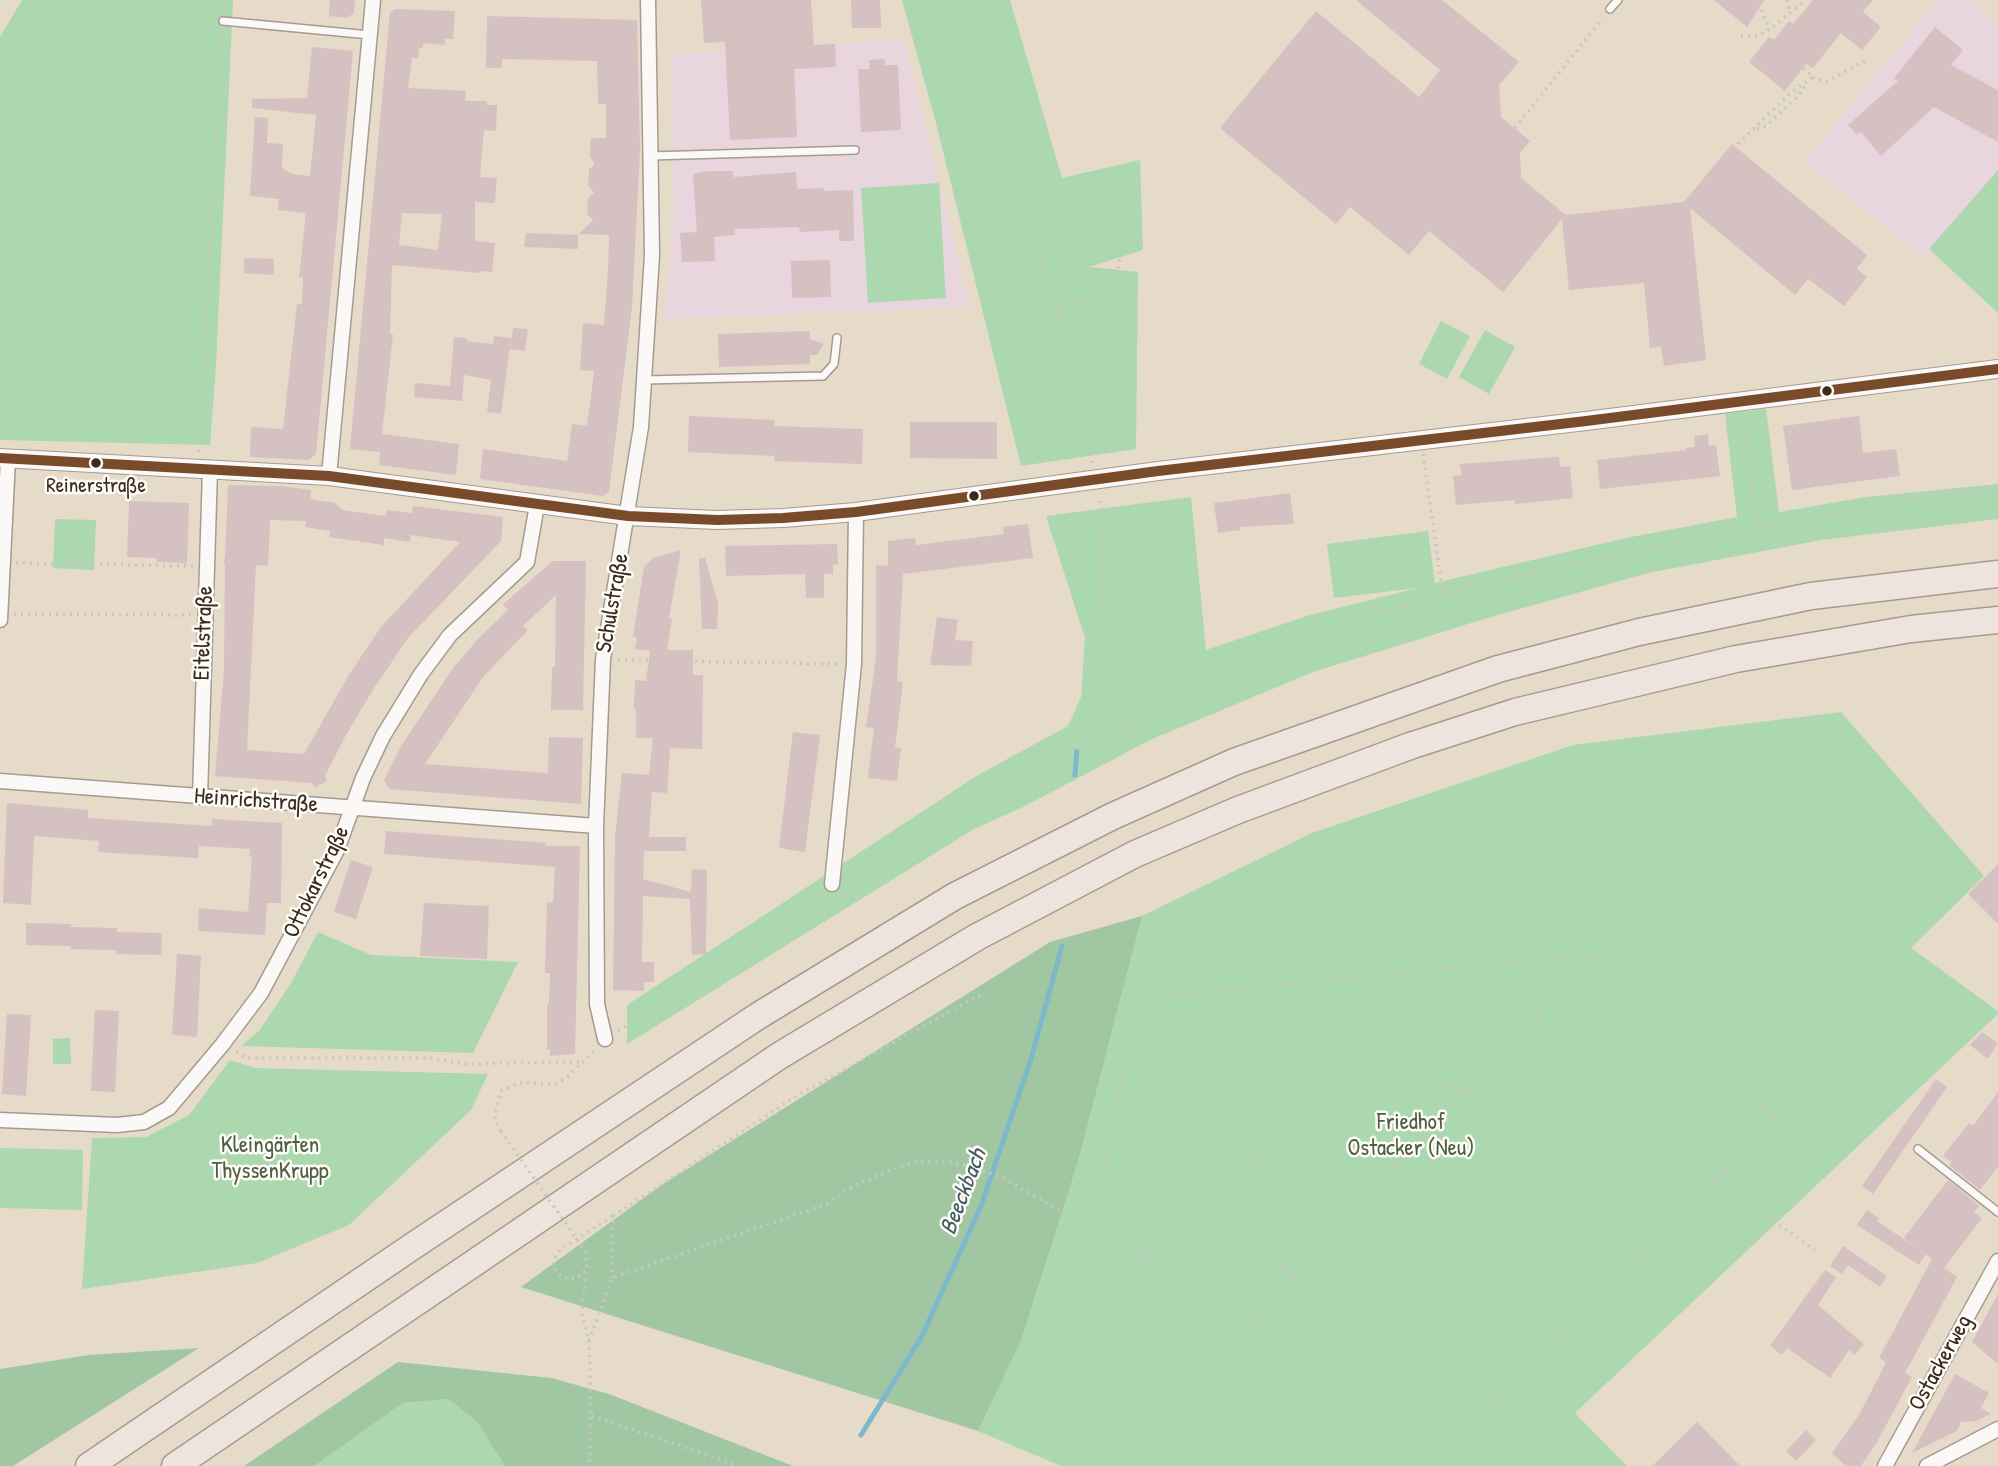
<!DOCTYPE html>
<meta charset="utf-8">
<style>
body{margin:0}
canvas{display:block;background:#e6dac9}
</style>
<canvas width="1998" height="1466"></canvas>
<script>
const ctx = document.querySelector('canvas').getContext('2d');
ctx.lineJoin = 'round';
function fill(path, color) { ctx.fillStyle = color; ctx.fill(path, 'evenodd'); }
const toPath = rows => new Path2D(rows.map(r => 'M' + r).join(''));
function stroke(path, color, width, dash) { ctx.strokeStyle = color; ctx.lineWidth = width; ctx.lineCap = dash ? 'butt' : 'round'; ctx.setLineDash(dash || []); ctx.stroke(path); }
function write(font, color, halo, rows, align = 'center') {
  ctx.font = font + ' "Patrick Hand",sans-serif'; ctx.lineWidth = 5; ctx.setLineDash([]); ctx.textBaseline = 'middle'; ctx.strokeStyle = halo; ctx.fillStyle = color; for (const [text, x, y, turn = 0] of rows) {
    ctx.save(); ctx.translate(x, y); ctx.rotate((+turn || 0) * Math.PI / 180); ctx.textAlign = isNaN(turn) ? turn : align; if (halo) ctx.strokeText(text, 0, 0); ctx.fillText(text, 0, 0); ctx.restore();
  }
}
fill(toPath([
 [1937,0,1969,0,1998,26,1998,170,1925,258,1805,162],
 [904,39,969,307,664,319,674,234,671,55]
]), '#e8d5dd');
fill(toPath([
 [22,0,233,0,216,365,210,445,0,440,0,37],
 [902,0,1010,0,1062,178,1140,160,1143,250,1089,267,1138,272,1136,449,1021,466,936,123],
 [1998,170,1998,313,1929,249],
 [939,183,946,298,868,303,861,188],
 [1441,321,1470,336,1447,379,1419,364],
 [1485,330,1515,347,1489,394,1459,377],
 [1766,409,1779,512,1867,497,1998,484,1998,519,1821,540,1648,573,1484,619,1313,672,1150,740,1025,806,974,829,627,1044,627,1005,978,775,1068,726,1081,697,1085,638,1046,516,1191,497,1206,650,1307,616,1417,588,1334,598,1327,544,1428,531,1435,583,1626,538,1737,517,1725,414],
 [55,519,96,520,94,570,53,568],
 [1841,712,1984,876,1911,948,1998,1011,1998,1014,1575,1413,1627,1466,1061,1466,978,1431,1021,1341,1078,1162,1142,916,1312,833,1573,745],
 [318,932,371,955,518,962,473,1053,241,1046,259,1031,291,983],
 [70,1038,71,1064,53,1064,53,1039],
 [230,1060,255,1068,488,1074,471,1110,349,1225,257,1263,82,1289,92,1138,146,1137,189,1115],
 [0,1148,83,1150,82,1210,0,1208],
 [450,1399,477,1422,505,1466,314,1466,403,1403]
]), '#acd8b0');
fill(toPath([
 [1142,916,1078,1162,1021,1341,978,1431,521,1287,663,1184,1050,942],
 [199,1348,13,1466,0,1466,0,1369,89,1355],
 [398,1362,551,1378,609,1394,793,1466,505,1466,477,1422,449,1399,403,1403,314,1466,244,1466]
]), '#a0c7a2');
stroke(toPath([
 [1075,775,1077,750],
 [861,1435,922,1336,981,1206,1031,1059,1062,946]
]), '#7db8cc', 5);
fill(toPath([
 [330,0,355,0,354,13,347,18,329,16],
 [701,0,811,0,814,45,835,44,836,67,794,69,797,137,730,140,725,42,704,43],
 [851,0,880,0,881,28,852,28],
 [1356,0,1442,0,1519,62,1499,85,1501,117,1530,141,1520,153,1521,178,1566,215,1684,202,1732,144,1867,255,1857,269,1867,277,1844,306,1808,279,1795,295,1690,208,1706,360,1664,366,1661,347,1650,348,1644,283,1569,290,1562,219,1503,292,1429,231,1409,255,1350,207,1336,224,1220,128,1316,11,1419,97,1440,70],
 [1714,0,1764,0,1747,27],
 [1813,0,1873,0,1863,12,1881,27,1862,50,1841,33,1813,68,1806,64,1785,91,1749,62,1769,37,1774,40,1789,21,1793,24],
 [395,9,455,11,453,39,445,39,445,45,423,43,423,48,419,48,418,58,412,58,408,88,466,91,465,101,486,101,487,105,497,105,496,131,484,130,480,177,497,178,495,203,475,202,475,241,495,243,492,272,480,271,480,273,392,265,390,334,393,334,382,434,459,444,456,475,379,465,380,452,350,449,390,12],
 [402,213,442,214,438,250,399,245],
 [487,16,637,20,640,150,632,307,609,492,603,496,480,479,483,449,567,461,572,424,587,426,594,371,580,370,583,323,604,325,608,270,609,235,579,234,593,220,587,214,588,198,594,193,588,185,589,169,595,164,590,157,591,138,606,138,606,104,598,104,597,61,502,59,502,68,486,68],
 [1935,27,1963,50,1951,65,1998,90,1998,142,1934,107,1881,156,1861,132,1857,135,1848,125,1898,81,1894,78],
 [312,47,353,51,316,454,309,460,250,457,251,427,283,429,297,304,302,304,303,277,299,277,306,213,278,210,279,199,250,196,255,117,268,118,267,143,283,144,282,168,292,174,310,176,316,115,252,108,252,99,307,98],
 [885,59,885,65,898,65,901,130,861,132,858,69,870,69,869,60],
 [708,171,733,171,733,177,796,172,797,189,824,188,824,191,853,190,854,241,839,241,839,230,800,232,799,227,734,229,735,235,714,237,715,261,682,262,680,233,697,232,693,174],
 [526,233,578,235,578,249,524,247],
 [244,258,274,259,274,275,244,273],
 [830,260,831,297,792,298,791,261],
 [513,328,528,329,525,351,510,349],
 [810,331,810,339,824,344,817,355,810,355,810,364,719,367,718,334],
 [494,336,511,338,501,413,487,412,491,380,464,375,462,401,414,397,415,383,450,386,454,337,467,338,467,341,493,344],
 [689,416,775,420,774,426,863,429,862,464,774,461,774,456,688,452],
 [1859,416,1863,453,1896,449,1900,476,1792,490,1783,426],
 [910,422,997,422,997,459,910,458],
 [1708,434,1709,446,1716,445,1720,476,1600,489,1597,460,1686,450,1686,448,1695,447,1694,436],
 [1559,457,1560,467,1570,466,1573,498,1515,504,1515,500,1456,505,1453,476,1462,475,1460,464],
 [228,485,281,486,311,490,310,499,335,503,342,510,386,516,386,510,412,513,413,506,503,517,501,541,408,638,374,688,346,735,325,776,327,781,315,788,312,783,215,776,224,670,225,563,223,561,225,558],
 [270,520,306,521,305,527,330,531,329,537,384,545,384,538,410,542,411,535,460,542,381,627,350,673,304,754,247,750,256,565,268,566],
 [1290,493,1294,524,1240,527,1240,530,1218,533,1214,503],
 [129,501,189,503,187,563,157,562,157,558,127,557],
 [1028,524,1033,558,903,574,897,681,903,682,895,747,901,748,897,781,868,778,874,728,866,727,876,658,876,565,888,566,888,541,915,538,916,545,1004,534,1003,527],
 [837,544,838,564,833,565,833,574,824,574,824,598,806,598,805,574,726,576,725,546],
 [681,550,669,618,672,618,667,650,693,650,693,675,703,675,702,749,670,748,667,793,652,792,649,837,686,837,686,851,644,851,643,879,691,892,692,869,707,870,706,954,692,955,690,899,643,896,642,962,654,962,654,982,644,982,644,991,613,990,615,836,622,773,649,775,653,738,636,738,636,709,634,709,635,680,646,681,650,651,635,649,637,637,633,637,644,567,653,558],
 [699,558,705,558,718,604,717,629,702,629],
 [553,561,586,561,583,710,551,710,552,667,555,667,556,595,523,626,528,630,483,677,425,764,548,773,549,737,583,738,581,804,389,789,384,780,403,743,453,668,478,639,508,610,503,604],
 [937,617,958,620,955,640,973,641,971,666,930,665],
 [793,732,820,735,805,852,779,848],
 [7,803,88,810,88,818,212,826,212,819,282,823,281,903,267,903,265,935,198,931,199,908,248,912,252,856,249,856,250,849,199,846,198,858,98,852,99,841,34,836,31,905,3,903],
 [386,831,546,843,546,846,580,846,575,1054,550,1056,550,1049,547,1049,547,1004,549,1004,550,973,545,973,547,902,553,902,555,867,384,854],
 [351,860,373,867,356,919,334,912],
 [1998,864,1998,924,1968,894],
 [424,903,489,906,487,959,420,956],
 [26,923,71,924,71,927,117,928,117,932,162,933,161,955,116,954,116,950,71,949,71,946,26,945],
 [177,954,201,956,197,1037,172,1035],
 [95,1010,119,1011,115,1092,91,1091],
 [7,1014,31,1015,26,1096,2,1094],
 [1982,1032,1998,1043,1988,1059,1970,1045],
 [1936,1079,1947,1087,1873,1194,1862,1186],
 [1998,1092,1998,1167,1980,1190,1949,1165,1952,1162,1943,1156,1969,1123,1973,1126],
 [1948,1180,1979,1206,1974,1212,1982,1218,1944,1268,1957,1277,1905,1373,1912,1377,1877,1442,1861,1466,1846,1466,1832,1453,1859,1415,1878,1378,1886,1362,1879,1358,1932,1259,1904,1238],
 [1867,1210,1879,1218,1877,1221,1926,1254,1919,1265,1857,1225],
 [1843,1246,1887,1276,1880,1287,1848,1265,1842,1274,1830,1266],
 [1825,1270,1836,1277,1818,1305,1864,1344,1854,1355,1849,1350,1830,1378,1787,1348,1782,1355,1770,1346],
 [1998,1294,1998,1364,1972,1342],
 [1955,1374,1989,1393,1981,1408,1991,1414,1977,1421,1961,1422,1957,1431,1912,1453],
 [1697,1422,1740,1466,1652,1466],
 [1806,1430,1816,1440,1796,1461,1786,1451]
]), '#d5c1c1');
const service = toPath([
 [1610,9,1618,0],
 [223,21,370,35],
 [651,156,855,150],
 [644,380,823,376,834,364,837,338],
 [1918,1149,1998,1212]
]);
const minor = toPath([
 [329,476,373,0],
 [0,620,8,459],
 [0,781,596,826],
 [200,797,210,469],
 [832,884,854,664,856,512],
 [605,1039,597,1004,596,826,603,659,641,427,652,255,648,0],
 [0,1120,117,1125,144,1122,169,1108,222,1045,261,993,337,850,363,778,383,736,421,674,450,635,527,562,537,505],
 [1885,1466,1998,1261],
 [1927,1466,1998,1429]
]);
const tertiary = toPath([
 [0,458,329,476,628,516,717,520,783,518,856,512,1158,471,1586,421,1998,369]
]);
const motorway = toPath([
 [89,1466,413,1246,758,1016,955,896,1113,816,1234,762,1498,669,1639,632,1811,596,1998,574],
 [175,1466,779,1056,977,937,1135,854,1238,810,1410,746,1515,712,1736,659,1911,629,1998,620]
]);
stroke(service, '#a59b90', 10);
stroke(minor, '#a59b90', 17);
stroke(tertiary, '#a59b90', 20);
stroke(motorway, '#a59b90', 29);
stroke(toPath([
 [950,0,1019,184,1074,370,1093,465],
 [1787,0,1790,13],
 [1761,10,1770,29],
 [224,12,224,0],
 [1741,36,1758,36,1770,29,1806,0],
 [1813,77,1826,82,1867,60],
 [1515,128,1603,18],
 [1757,129,1766,126,1797,97,1805,86],
 [0,132,215,25],
 [1738,144,1788,95,1813,77,1803,68],
 [1058,309,1100,295,1117,275,1119,258],
 [1745,418,1757,527],
 [199,452,222,33],
 [1423,454,1443,594],
 [16,563,194,566],
 [14,614,192,615],
 [618,660,841,664],
 [1104,685,1108,701,1118,713,1136,725],
 [1077,749,1136,725,1360,619,1443,594,1563,565,1715,537,1757,527,1937,496,1998,489],
 [845,893,953,813,1075,750,1095,713,1104,684,1101,512,1099,497],
 [1536,1015,1715,1179,1815,1250],
 [618,1031,836,899],
 [236,1052,246,1058,430,1058,462,1064,580,1062],
 [501,1131,495,1120,496,1109,501,1091,520,1083,555,1084,566,1078,596,1049],
 [1259,1158,1498,1396],
 [1396,1165,1561,1333],
 [613,1216,795,1097,981,994],
 [585,1251,587,1261,582,1314,589,1341,591,1406,589,1466],
 [1146,1261,1114,1193,1106,1162,1132,1023,1174,995,1591,955,1776,1118,1437,1458],
 [585,1271,576,1279,566,1278,558,1274,553,1266,554,1259,561,1249,613,1216,612,1278],
 [1292,1277,1213,1186,1259,1157,1355,1069,1467,1088,1638,1256],
 [1250,1321,1590,956],
 [589,1341,612,1278,824,1205,857,1184,889,1171,918,1161,950,1162,971,1166,1007,1180,1364,1387,1445,1466],
 [592,1416,739,1466]
]), '#cac6c1', 3.5, [2, 5]);
stroke(service, '#fbf9f7', 7);
stroke(minor, '#fbf9f7', 14);
stroke(tertiary, '#fbf9f7', 18);
stroke(motorway, '#eee4dd', 26);
stroke(toPath([
 [501,1131,585,1251]
]), '#cac6c1', 3.5, [2, 5]);
stroke(toPath([
 [0,458,329,476,628,516,717,520,783,518,856,512,1158,471,1586,421,1998,369]
]), '#7a4b2a', 10);
for (const [x, y, r, color] of [
 [1827,391,6,"#3b2a1e"],
 [96,463,6,"#3b2a1e"],
 [974,496,6,"#3b2a1e"]
]) { const dot = new Path2D(); dot.arc(x, y, r, 0, 2 * Math.PI); ctx.fillStyle = color; ctx.fill(dot); stroke(dot, '#fdfcf7', 2.5); }
write('21px', '#3b2a1e', '#fdfcf7', [
 ["Reinerstraße",96,486]
]);
write('23px', '#3b2a1e', '#fdfcf7', [
 ["Schulstraße",613,603,-80],
 ["Eitelstraße",204,633,-88],
 ["Heinrichstraße",256,801,4],
 ["Ottokarstraße",317,882,-64],
 ["Ostackerweg",1941,1363,-61]
]);
write('23px', '#4f5e44', '#fdfcf7', [
 ["Friedhof",1411,1123],
 ["Ostacker (Neu)",1411,1149],
 ["Kleingärten",270,1146],
 ["ThyssenKrupp",270,1172]
]);
write('italic 24px', '#435d64', '#fdfcf7', [
 ["Beeckbach",964,1192,-69]
]);
</script>
